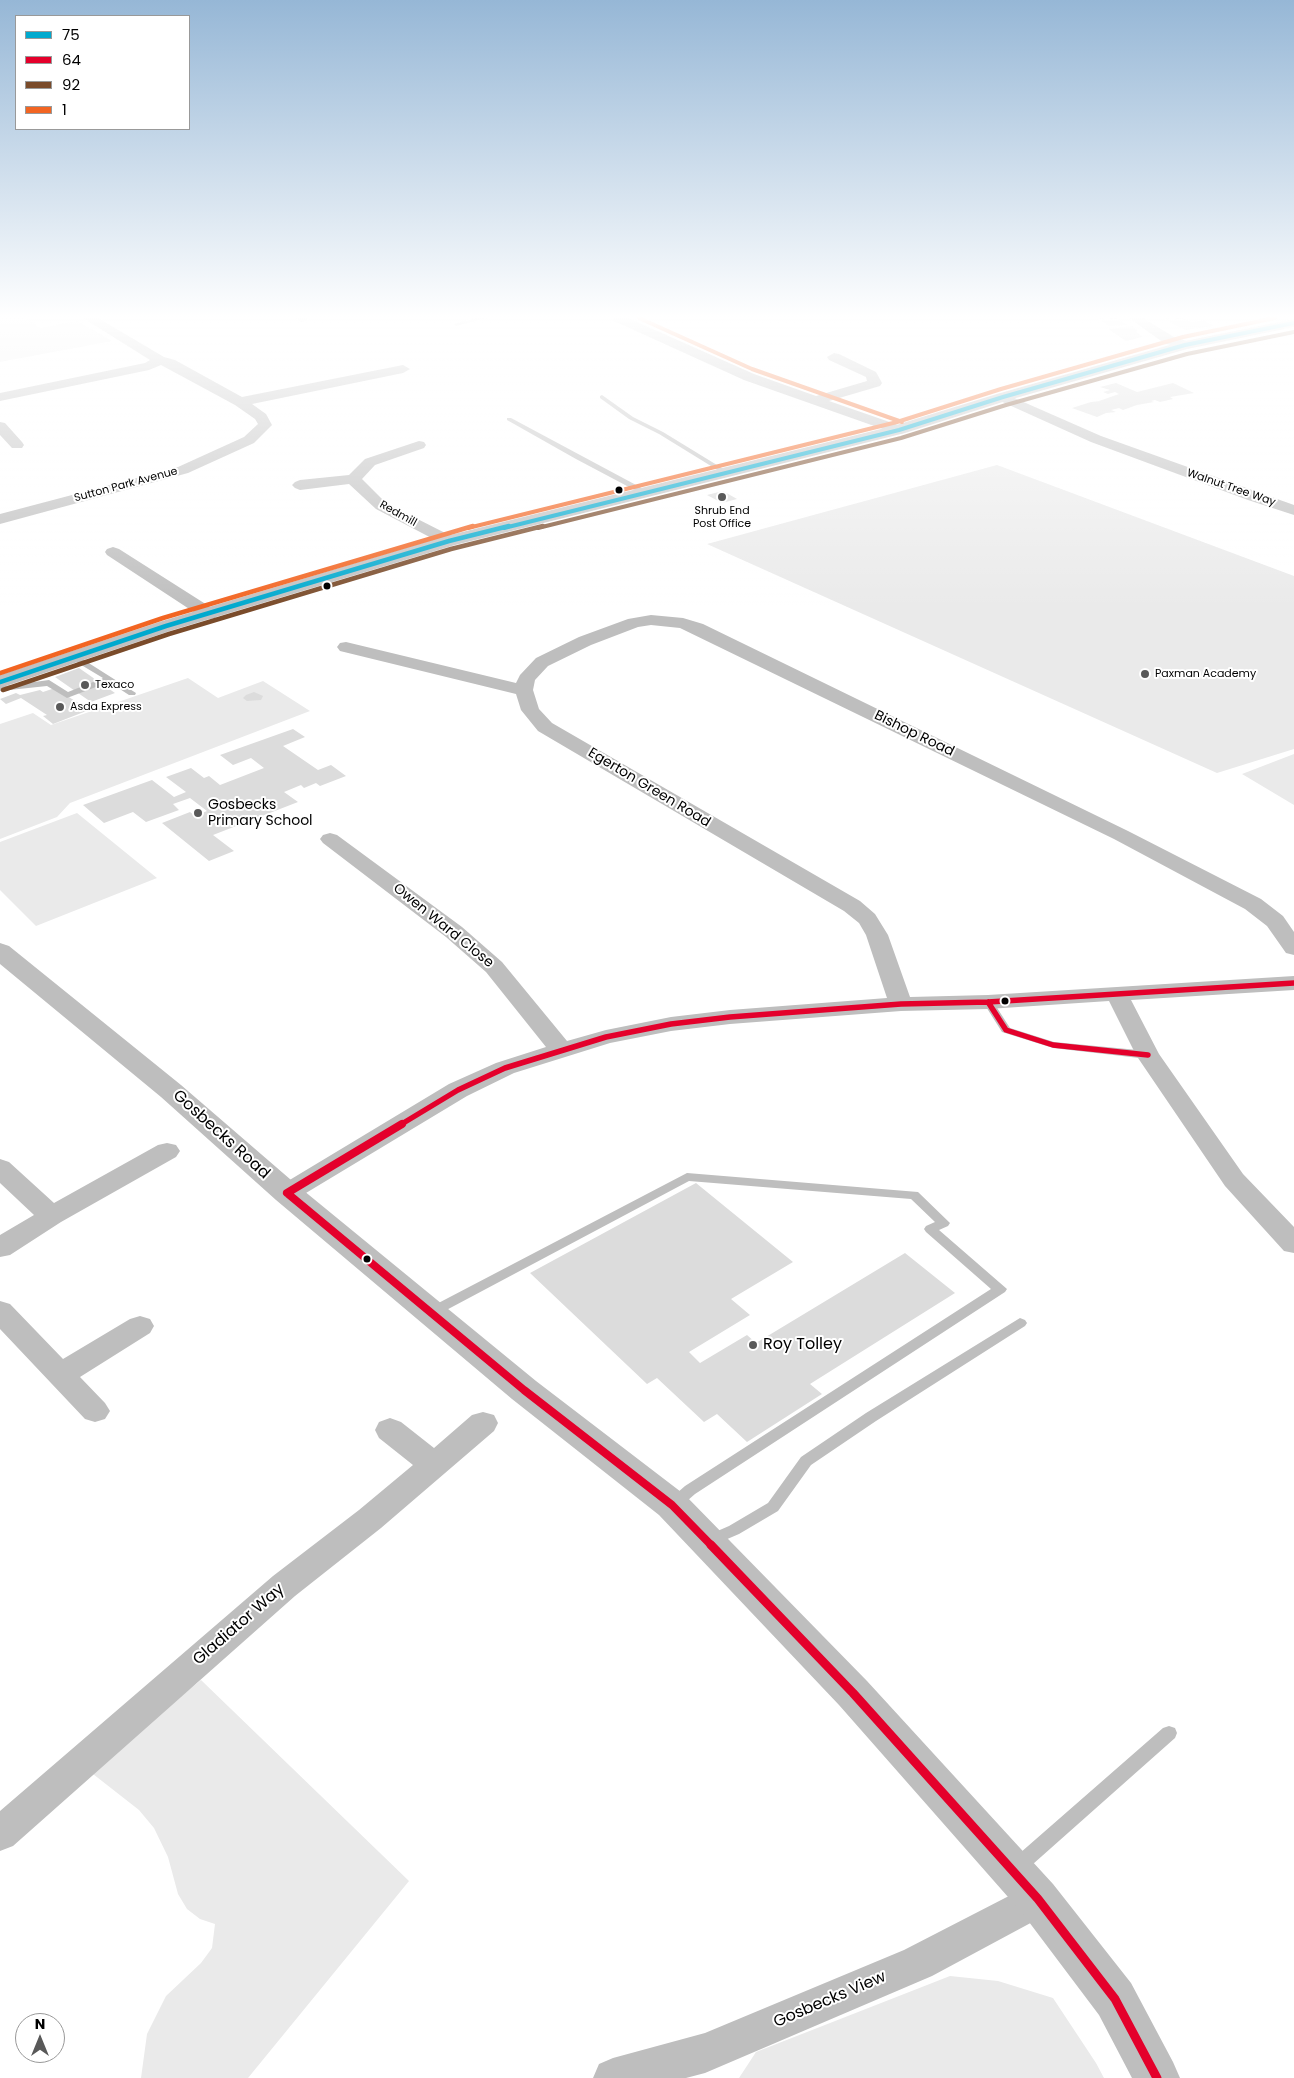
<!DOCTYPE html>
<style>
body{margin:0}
#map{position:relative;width:1294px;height:2078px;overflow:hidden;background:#fff;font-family:Poppins,sans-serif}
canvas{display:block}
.legend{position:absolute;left:15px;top:15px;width:175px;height:115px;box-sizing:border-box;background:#fff;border:1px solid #999;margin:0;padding:6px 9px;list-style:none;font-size:15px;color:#000}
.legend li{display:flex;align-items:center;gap:10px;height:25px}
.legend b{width:25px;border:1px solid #999}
.north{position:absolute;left:15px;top:2013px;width:50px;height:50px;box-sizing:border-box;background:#fff;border:1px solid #999;border-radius:50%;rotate:0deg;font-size:14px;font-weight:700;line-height:20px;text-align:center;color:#000}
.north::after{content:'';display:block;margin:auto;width:18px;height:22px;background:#595959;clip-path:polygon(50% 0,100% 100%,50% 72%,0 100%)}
</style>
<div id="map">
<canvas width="1294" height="2078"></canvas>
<ul class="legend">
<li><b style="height:6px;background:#00a9ce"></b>75</li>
<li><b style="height:6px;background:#e4002b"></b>64</li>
<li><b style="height:6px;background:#7a4b2a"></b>92</li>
<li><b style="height:6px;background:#f26522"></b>1</li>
</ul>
<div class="north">N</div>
</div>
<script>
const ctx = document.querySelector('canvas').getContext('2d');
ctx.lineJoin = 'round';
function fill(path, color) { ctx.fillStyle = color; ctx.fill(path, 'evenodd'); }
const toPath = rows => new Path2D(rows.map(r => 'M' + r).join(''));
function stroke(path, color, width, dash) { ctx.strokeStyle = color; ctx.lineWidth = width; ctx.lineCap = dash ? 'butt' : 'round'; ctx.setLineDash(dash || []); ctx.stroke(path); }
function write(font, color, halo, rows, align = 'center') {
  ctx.font = font + ' Poppins,sans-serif'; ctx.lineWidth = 4; ctx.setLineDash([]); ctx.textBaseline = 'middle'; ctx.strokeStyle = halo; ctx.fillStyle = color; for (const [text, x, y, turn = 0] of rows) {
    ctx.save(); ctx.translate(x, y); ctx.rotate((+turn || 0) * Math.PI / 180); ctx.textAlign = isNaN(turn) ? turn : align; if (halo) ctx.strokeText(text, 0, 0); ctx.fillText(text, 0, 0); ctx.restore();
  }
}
fill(toPath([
 [0,318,26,318,40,328,77,321,112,341,0,362],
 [997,465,1294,576,1294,749,1217,773,707,544],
 [188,678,218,698,263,681,310,711,70,803,57,817,0,839,0,724,33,713,51,725],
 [1294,754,1294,805,1242,774],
 [77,813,157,878,36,926,0,890,0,842],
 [201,1680,409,1881,248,2078,141,2078,147,2034,166,1996,201,1963,212,1948,215,1924,200,1919,187,1909,178,1894,168,1857,154,1828,139,1810,93,1774,130,1737],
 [950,1976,998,1981,1053,1998,1096,2063,1104,2078,739,2078,756,2052]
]), '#eaeaea');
fill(toPath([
 [1115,318,1127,325,1109,326,1099,319],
 [1182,318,1191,322,1204,320,1214,326,1185,330,1164,319],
 [1132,326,1138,331,1136,331,1142,337,1126,341,1108,329],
 [1116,383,1137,392,1173,383,1194,393,1170,397,1173,399,1160,402,1155,400,1151,401,1154,402,1137,405,1123,410,1119,408,1111,410,1116,412,1106,413,1097,417,1072,408,1091,402,1101,401,1099,401,1119,394,1115,392,1108,394,1103,392,1110,390,1100,387],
 [723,491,737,499,722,503,707,495],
 [79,668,115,693,91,702,55,677],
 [55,688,89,710,53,724,43,716,47,715,21,698,6,704,0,699,16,693,20,695,40,690,43,692],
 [254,692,263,696,261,700,247,701,243,698,246,695],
 [293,729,305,737,283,746,318,770,331,765,346,776,320,786,316,783,304,788,301,785,284,792,298,802,213,835,234,851,209,861,162,823,190,812,195,816,207,811,190,798,173,804,179,810,146,822,133,812,104,823,83,805,152,780,174,797,186,792,166,777,191,768,204,778,209,776,220,785,264,768,251,758,233,765,220,755],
 [696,1183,793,1262,731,1299,750,1315,689,1352,700,1363,747,1335,756,1343,905,1253,955,1293,810,1384,822,1394,747,1442,717,1414,704,1422,657,1378,647,1384,530,1273]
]), '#dcdcdc');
fill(toPath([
 [476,318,487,318,456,326,453,324,476,318],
 [602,395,633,417,663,432,730,473,724,474,659,434,629,419,600,398,600,396,602,395],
 [507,418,511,418,651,493,644,495,576,459,507,420,507,418],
 [76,655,136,693,135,695,129,695,109,682,67,698,47,686,0,691,0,684,5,686,49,680,68,692,103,678,73,660,72,658,76,655],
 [988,999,992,1000,1010,1028,1054,1042,1148,1051,1154,1055,1148,1059,1053,1048,1002,1032,983,1002,988,999],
 [687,1173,918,1192,950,1223,948,1226,939,1230,1007,1289,1005,1292,695,1494,679,1508,674,1510,669,1508,667,1504,669,1500,685,1486,991,1289,926,1232,924,1229,926,1226,935,1222,911,1199,689,1181,437,1315,432,1317,427,1315,425,1312,427,1309,687,1173],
 [1020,1318,1025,1320,1027,1323,1025,1326,876,1421,811,1465,778,1511,739,1534,711,1546,706,1544,704,1540,706,1536,729,1526,768,1503,801,1457,866,1413,1020,1318],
 [1169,1726,1175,1728,1177,1733,1175,1738,1024,1872,1018,1874,1012,1872,1009,1866,1012,1860,1163,1728,1169,1726]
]), '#bebebe');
fill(toPath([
 [83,318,98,318,164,357,175,360,242,397,403,365,410,369,403,373,252,404,266,414,272,425,254,443,188,473,0,524,0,514,178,467,244,437,258,424,255,419,235,405,161,365,149,370,0,401,0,393,145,363,150,360,83,318],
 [295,318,308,318,306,321,301,322,295,318],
 [612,318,628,318,754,374,816,396,867,381,866,377,829,360,827,357,834,353,839,354,876,372,882,383,880,386,829,401,904,427,906,430,904,433,899,434,894,433,744,380,614,321,612,318],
 [1129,318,1143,318,1174,337,1190,342,1191,345,1185,349,1164,343,1129,318],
 [1003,393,1101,436,1294,505,1294,515,1248,500,1091,442,998,400,996,397,998,394,1003,393],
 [0,422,5,423,22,442,24,445,22,448,12,448,0,435,0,422],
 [419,441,424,442,426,445,424,448,375,465,362,479,386,503,455,538,457,541,455,544,443,544,376,509,349,484,300,490,295,488,292,485,295,482,300,480,349,475,365,459,419,441],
 [113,547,119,549,215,610,218,614,215,618,209,619,203,618,107,555,105,552,107,549,113,547],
 [651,615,683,618,703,624,1128,831,1261,899,1283,916,1294,932,1294,955,1286,953,1267,926,1245,909,1114,839,680,628,651,625,638,627,591,645,548,666,535,680,533,690,539,709,552,723,860,901,875,914,888,935,910,997,988,995,1294,976,1294,990,1131,1000,1159,1054,1243,1174,1294,1227,1294,1253,1284,1251,1225,1186,1136,1055,1109,1001,988,1009,901,1011,730,1024,671,1031,610,1043,514,1073,467,1096,296,1199,287,1202,278,1199,274,1193,278,1187,449,1084,496,1063,546,1047,486,972,446,937,323,843,320,839,323,835,330,833,337,835,462,927,502,962,567,1041,606,1030,671,1017,730,1010,887,998,866,935,859,923,844,911,538,731,521,710,516,694,340,651,337,647,340,643,346,642,516,683,520,675,536,658,579,637,628,619,651,615],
 [167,1143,176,1145,180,1151,176,1157,61,1222,10,1255,0,1257,0,1235,34,1215,0,1183,0,1159,9,1162,54,1203,158,1145,167,1143],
 [0,1301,10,1304,63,1359,130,1319,140,1316,150,1319,154,1326,150,1333,80,1377,105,1403,110,1411,105,1419,95,1422,85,1419,0,1329,0,1301],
 [483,1412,494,1415,498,1423,494,1431,381,1528,295,1596,13,1846,0,1851,0,1811,273,1576,359,1510,413,1465,379,1438,375,1430,379,1422,390,1418,401,1422,434,1448,472,1415,483,1412],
 [1038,1881,1051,1886,1057,1899,1051,1912,932,1976,705,2073,686,2078,593,2078,599,2064,613,2058,705,2033,904,1950,1038,1881]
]), '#bebebe');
fill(toPath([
 [0,943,9,946,181,1085,298,1186,536,1381,685,1495,867,1681,1053,1884,1131,1983,1173,2062,1180,2078,1132,2078,1099,2015,1023,1914,839,1705,659,1515,512,1399,276,1200,161,1097,0,964,0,943]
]), '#bebebe');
fill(toPath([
 [1294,319,1294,327,1187,349,1009,400,905,433,455,545,173,630,0,688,0,675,159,622,442,537,893,426,997,394,1180,342,1294,319]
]), '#c1c1c1');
stroke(toPath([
 [504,528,899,430,1003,397,1185,345,1294,323]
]), '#00a9ce', 4);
stroke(toPath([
 [0,682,166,626,449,541,509,526]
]), '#00a9ce', 4.5);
stroke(toPath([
 [988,1002,1006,1030,1053,1045,1148,1055],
 [400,1125,458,1090,505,1068,606,1037,671,1024,730,1017,901,1004,988,1002,1294,983]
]), '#e4002b', 5.5);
stroke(toPath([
 [287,1193,524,1390,672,1505,712,1546],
 [287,1193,402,1124]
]), '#e4002b', 8);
stroke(toPath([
 [711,1545,853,1693,1038,1899,1115,1999,1157,2078]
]), '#e4002b', 9);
stroke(toPath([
 [538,528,901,438,1006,405,1187,354,1294,332]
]), '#7a4b2a', 4);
stroke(toPath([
 [3,690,169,634,451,549,543,526]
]), '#7a4b2a', 4.5);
stroke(toPath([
 [639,318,752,369,902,422],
 [468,528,897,422,1001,389,1183,337,1275,318]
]), '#f26522', 4);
stroke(toPath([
 [0,673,163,618,473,526]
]), '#f26522', 4.5);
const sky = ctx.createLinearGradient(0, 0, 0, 609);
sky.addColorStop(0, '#96b7d6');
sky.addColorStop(0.52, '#fff');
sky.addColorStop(1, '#ffffff00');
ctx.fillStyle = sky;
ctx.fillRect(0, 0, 1294, 609);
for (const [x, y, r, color] of [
 [619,490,4.5,"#000"],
 [722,497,5,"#595959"],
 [327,586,4.5,"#000"],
 [1145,674,5,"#595959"],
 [85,685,5,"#595959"],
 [60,707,5,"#595959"],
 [198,813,5,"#595959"],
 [1005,1001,4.5,"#000"],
 [367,1259,4.5,"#000"],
 [753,1345,5,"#595959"]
]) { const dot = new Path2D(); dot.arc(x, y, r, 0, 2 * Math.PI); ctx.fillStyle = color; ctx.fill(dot); stroke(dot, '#fff', 2); }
write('11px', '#000', '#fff', [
 ["Sutton Park Avenue",126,485,-15],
 ["Walnut Tree Way",1231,488,19],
 ["Redmill",398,514,29]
]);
write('11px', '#000', '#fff', [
 ["Shrub End",722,511,"center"],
 ["Post Office",722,524,"center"],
 ["Paxman Academy",1155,674],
 ["Texaco",95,685],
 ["Asda Express",70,707]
], 'left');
write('14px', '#000', '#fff', [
 ["Bishop Road",914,734,26],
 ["Egerton Green Road",649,788,31],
 ["Owen Ward Close",443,926,39]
]);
write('14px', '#000', '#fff', [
 ["Gosbecks",208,805],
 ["Primary School",208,821]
], 'left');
write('16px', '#000', '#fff', [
 ["Gosbecks Road",221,1135,42],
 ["Gladiator Way",239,1625,-41],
 ["Gosbecks View",830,2000,-23]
]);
write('16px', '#000', '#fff', [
 ["Roy Tolley",763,1345]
], 'left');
</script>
